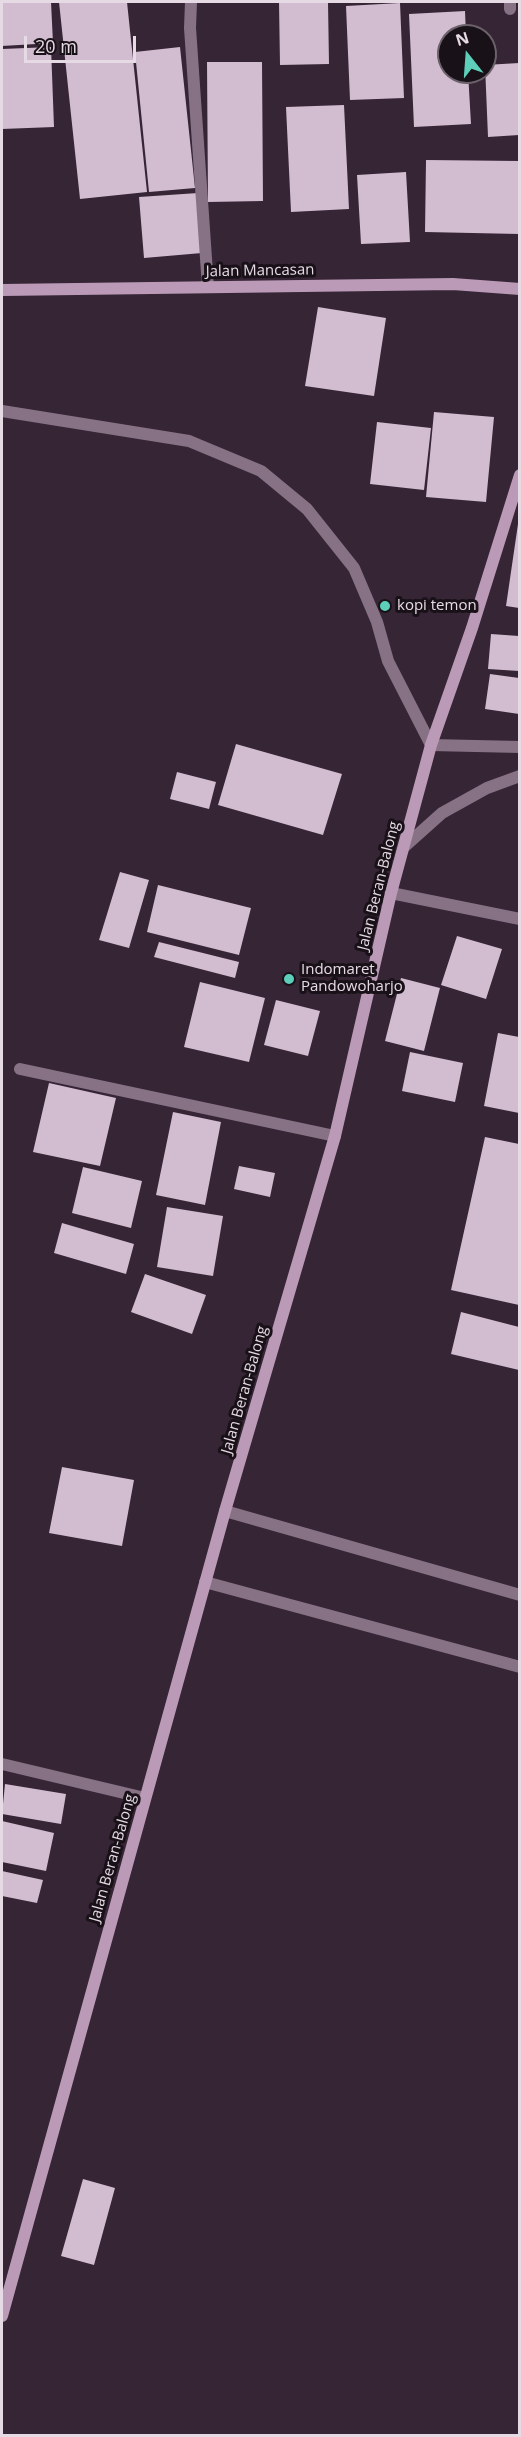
<!DOCTYPE html>
<style>
body{margin:0}
#map{position:relative;width:521px;height:2437px;overflow:hidden;background:#362535;font-family:"Open Sans",sans-serif}
canvas{display:block}
.frame{position:absolute;inset:0;border:3px solid #e6dae4;pointer-events:none}
.north{position:absolute;left:437px;top:24px;width:60px;height:60px;box-sizing:border-box;background:#191118;border:2px solid #6b616a;border-radius:50%;rotate:343deg;font-size:16px;font-weight:700;line-height:24px;text-align:center;color:#e6dae4}
.north::after{content:'';display:block;margin:auto;width:21px;height:27px;background:#5dceb9;clip-path:polygon(50% 0,100% 100%,50% 72%,0 100%)}
.scale{position:absolute;left:24px;top:36px;width:112px;height:27px;box-sizing:border-box;border:3px solid #e6dae4;border-top:0;padding-left:8px;font-size:18px;line-height:21px;white-space:nowrap;color:#e6dae4;-webkit-text-stroke:4px #191118;paint-order:stroke}
</style>
<div id="map">
<canvas width="521" height="2437"></canvas>
<div class="frame"></div>
<div class="north">N</div>
<div class="scale">20 m</div>
</div>
<script>
const ctx = document.querySelector('canvas').getContext('2d');
ctx.lineJoin = 'round';
function fill(path, color) { ctx.fillStyle = color; ctx.fill(path, 'evenodd'); }
const toPath = rows => new Path2D(rows.map(r => 'M' + r).join(''));
function stroke(path, color, width, dash) { ctx.strokeStyle = color; ctx.lineWidth = width; ctx.lineCap = dash ? 'butt' : 'round'; ctx.setLineDash(dash || []); ctx.stroke(path); }
function write(font, color, halo, rows, align = 'center') {
  ctx.font = font + ' "Open Sans",sans-serif'; ctx.lineWidth = 6; ctx.setLineDash([]); ctx.textBaseline = 'middle'; ctx.strokeStyle = halo; ctx.fillStyle = color; for (const [text, x, y, turn = 0] of rows) {
    ctx.save(); ctx.translate(x, y); ctx.rotate((+turn || 0) * Math.PI / 180); ctx.textAlign = isNaN(turn) ? turn : align; if (halo) ctx.strokeText(text, 0, 0); ctx.fillText(text, 0, 0); ctx.restore();
  }
}
fill(toPath([
 [2,2,51,2,53,43,2,46],
 [59,2,127,2,147,192,80,199],
 [279,2,328,2,329,64,280,65],
 [400,3,404,98,350,100,346,6],
 [465,11,466,36,449,36,449,72,468,72,471,124,414,127,409,14],
 [51,47,54,127,2,129,2,49],
 [180,47,195,188,149,192,135,52],
 [207,62,262,62,263,201,208,202],
 [519,63,519,135,488,137,485,65],
 [344,105,349,209,291,212,286,107],
 [426,160,519,161,519,234,425,232],
 [406,172,410,242,361,244,357,175],
 [198,193,202,253,144,258,139,197],
 [318,307,386,318,374,396,305,386],
 [434,412,494,417,486,502,426,497],
 [377,422,431,428,424,490,370,484],
 [518,524,519,524,519,608,506,606],
 [491,634,519,636,519,671,488,669],
 [490,674,519,678,519,714,485,709],
 [236,744,342,774,323,835,218,805],
 [177,772,216,782,209,809,170,799],
 [120,872,149,880,129,948,99,940],
 [158,885,251,908,239,955,147,932],
 [457,936,502,949,486,999,441,985],
 [159,942,239,962,235,978,154,957],
 [401,978,440,988,424,1051,385,1041],
 [200,982,265,998,249,1062,184,1047],
 [276,1000,320,1011,308,1056,264,1045],
 [498,1033,519,1037,519,1113,484,1106],
 [410,1052,463,1063,455,1102,402,1091],
 [49,1083,116,1098,100,1166,33,1152],
 [173,1112,221,1122,205,1205,156,1195],
 [485,1137,519,1144,519,1305,451,1290],
 [239,1166,275,1173,270,1197,234,1189],
 [83,1167,142,1181,131,1228,72,1213],
 [167,1207,223,1216,213,1276,157,1267],
 [62,1223,134,1244,126,1274,54,1253],
 [145,1274,206,1295,192,1334,131,1312],
 [461,1312,519,1327,519,1370,451,1354],
 [62,1467,134,1480,122,1546,49,1533],
 [5,1784,66,1794,61,1824,2,1814],
 [2,1821,54,1833,46,1871,2,1862],
 [2,1871,43,1880,37,1903,2,1896],
 [83,2179,115,2188,94,2265,61,2256]
]), '#d2bcd0');
stroke(toPath([
 [225,1511,520,1595],
 [205,1582,520,1667]
]), '#877285', 12);
stroke(toPath([
 [191,2,190,28,208,287],
 [510,2,510,9],
 [2,411,189,441,261,471,307,509,354,568,377,622,388,661,431,745,520,747],
 [404,847,442,813,487,788,520,776],
 [391,893,520,919],
 [20,1069,335,1136],
 [2,1764,145,1798]
]), '#877285', 12);
stroke(toPath([
 [2,290,453,284,520,289],
 [2,2316,225,1511,335,1136,391,893,431,745,472,628,520,475]
]), '#bb9ab8', 12);
for (const [x, y, r, color] of [
 [385,606,6,"#5dceb9"],
 [289,979,6,"#5dceb9"]
]) { const dot = new Path2D(); dot.arc(x, y, r, 0, 2 * Math.PI); ctx.fillStyle = color; ctx.fill(dot); stroke(dot, '#191118', 2); }
write('15px', '#e6dae4', '#191118', [
 ["Jalan Mancasan",260,271,-1],
 ["Jalan Beran-Balong",379,886,-76],
 ["Jalan Beran-Balong",245,1390,-74],
 ["Jalan Beran-Balong",113,1858,-74]
]);
write('15px', '#e6dae4', '#191118', [
 ["kopi temon",397,606],
 ["Indomaret",301,970],
 ["Pandowoharjo",301,987]
], 'left');
</script>
